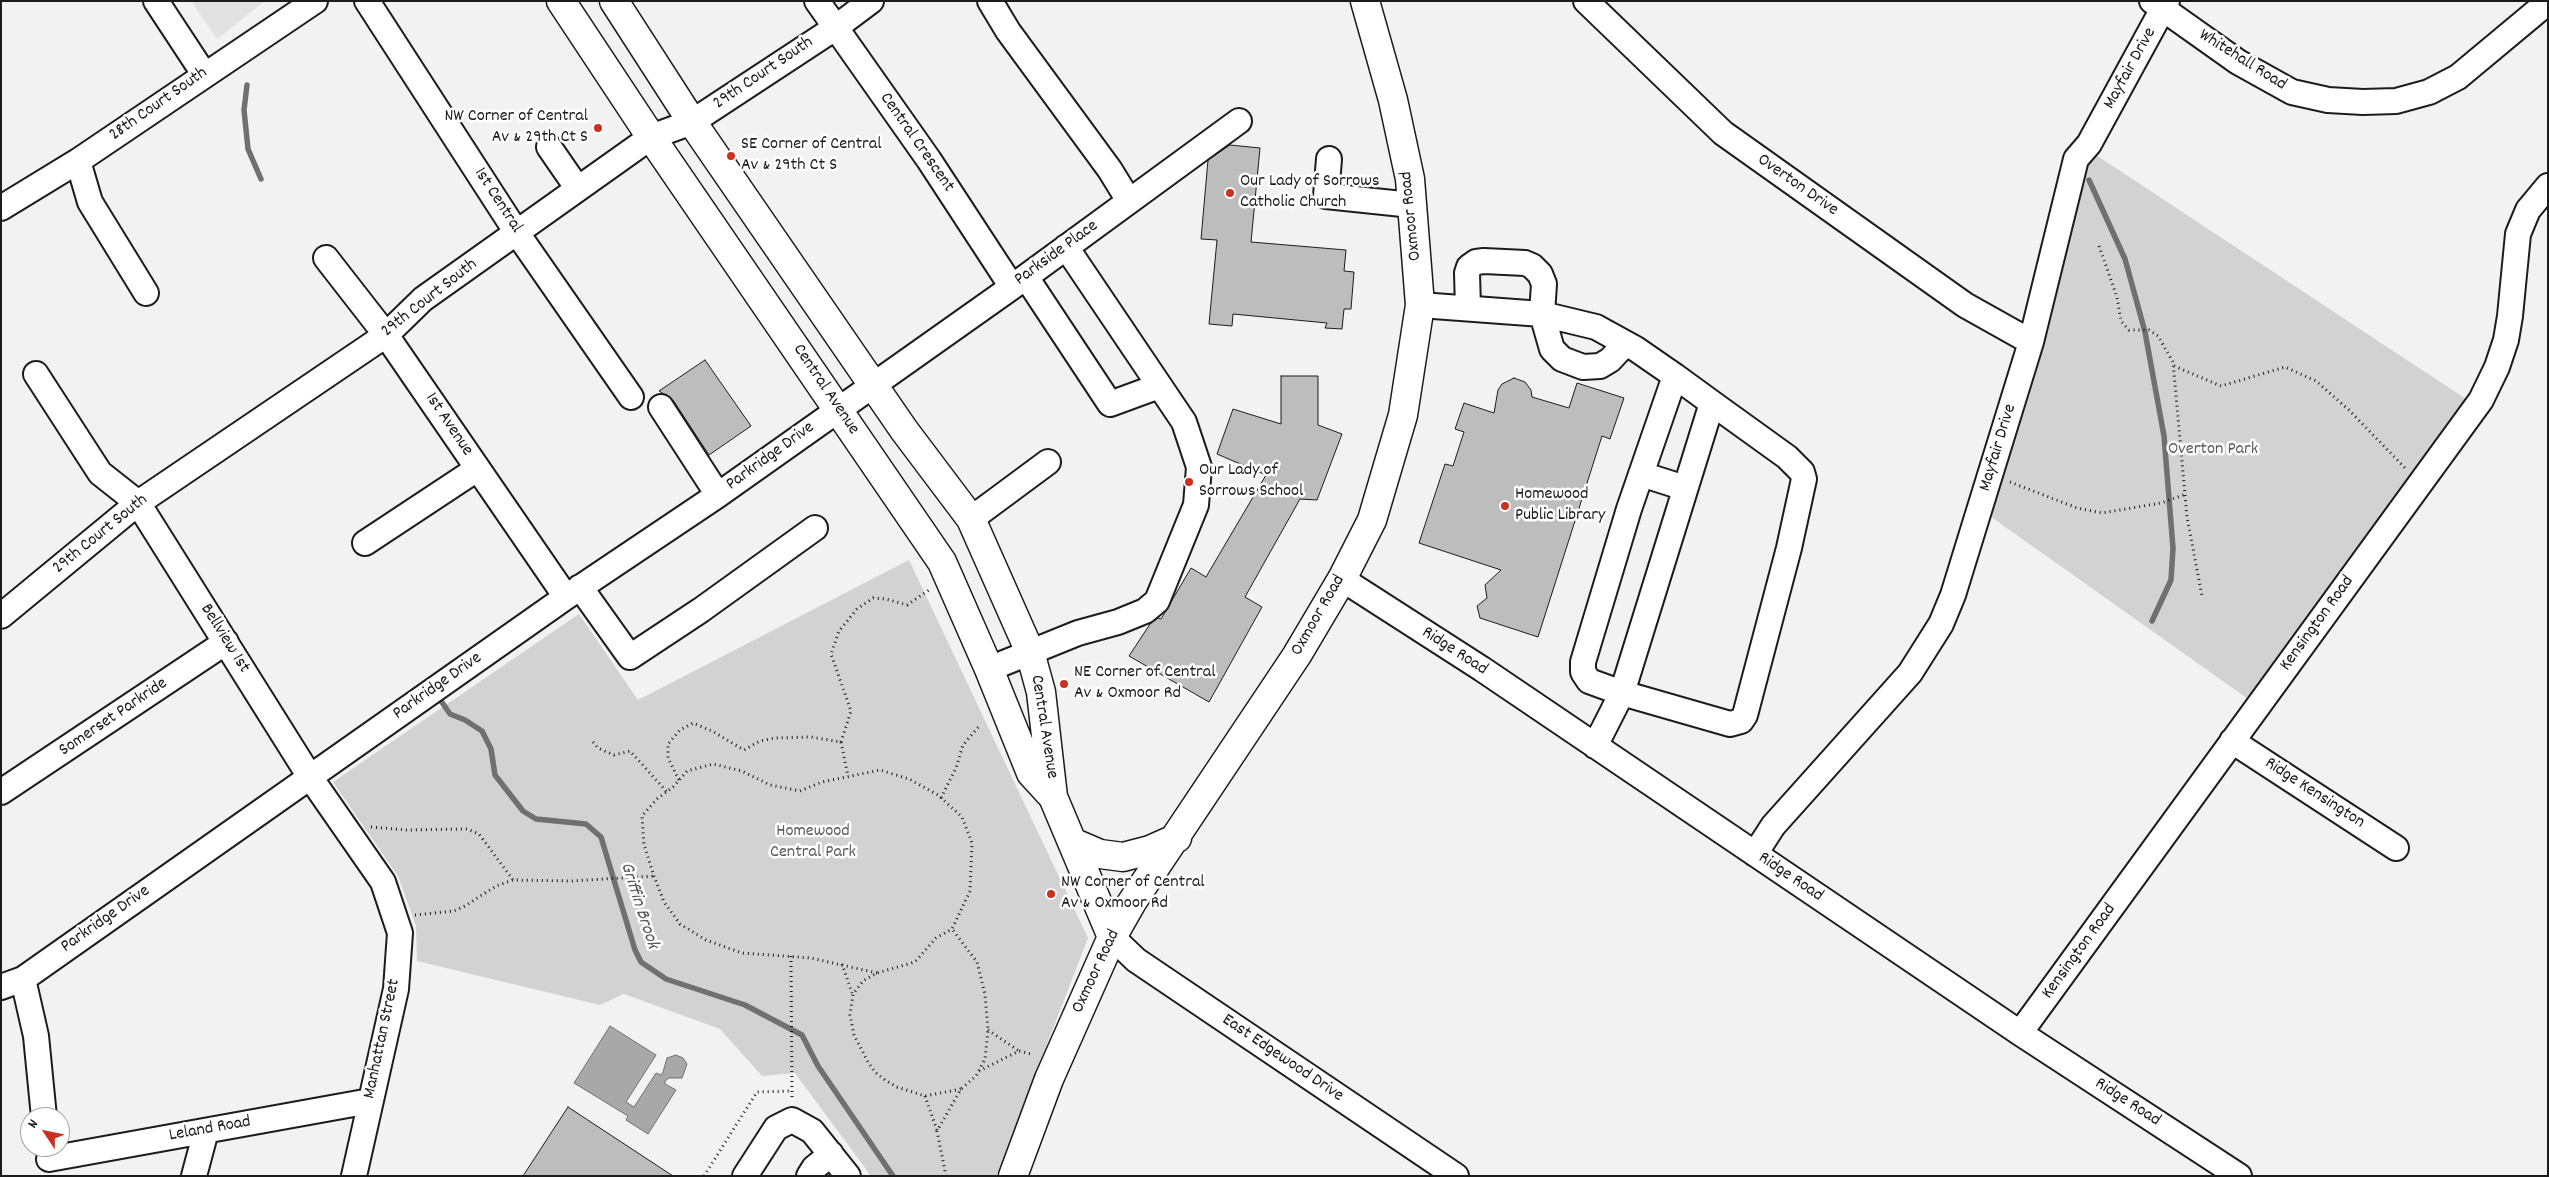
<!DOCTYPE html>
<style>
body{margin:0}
#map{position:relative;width:2549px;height:1177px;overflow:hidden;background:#f2f2f2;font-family:Dekko,sans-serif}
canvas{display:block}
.frame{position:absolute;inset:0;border:2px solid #1c1c1c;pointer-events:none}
.north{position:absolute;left:20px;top:1107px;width:50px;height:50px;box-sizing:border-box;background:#fff;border:1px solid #a4a4a4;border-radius:50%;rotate:304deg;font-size:14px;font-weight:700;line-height:20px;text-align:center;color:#1c1c1c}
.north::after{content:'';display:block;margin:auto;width:18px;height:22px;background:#c8321e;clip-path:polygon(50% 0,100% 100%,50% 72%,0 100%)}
</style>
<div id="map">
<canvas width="2549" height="1177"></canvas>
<div class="frame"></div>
<div class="north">N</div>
</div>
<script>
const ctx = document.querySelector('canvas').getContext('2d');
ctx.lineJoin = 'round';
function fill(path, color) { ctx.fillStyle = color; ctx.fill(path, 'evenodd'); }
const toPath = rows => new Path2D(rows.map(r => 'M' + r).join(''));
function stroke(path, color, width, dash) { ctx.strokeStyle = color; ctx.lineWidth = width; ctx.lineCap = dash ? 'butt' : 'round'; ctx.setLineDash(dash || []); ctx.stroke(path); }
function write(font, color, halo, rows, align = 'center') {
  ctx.font = font + ' Dekko,sans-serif'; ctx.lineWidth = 5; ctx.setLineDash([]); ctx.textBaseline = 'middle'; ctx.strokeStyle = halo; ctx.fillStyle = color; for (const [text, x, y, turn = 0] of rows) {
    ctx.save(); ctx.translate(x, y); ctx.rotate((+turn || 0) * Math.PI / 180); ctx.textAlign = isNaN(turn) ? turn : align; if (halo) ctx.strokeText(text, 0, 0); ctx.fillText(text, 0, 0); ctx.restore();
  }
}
fill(toPath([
 [191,1,265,1,217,39]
]), '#e2e2e2');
fill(toPath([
 [2090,151,2469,401,2258,706,1987,514],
 [909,560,1088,938,996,1176,871,1176,795,1073,762,1076,720,1029,624,994,600,1005,417,961,416,926,398,876,333,782,579,614,638,700]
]), '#d2d2d2');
const water = toPath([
 [610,1026,656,1055,626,1102,634,1107,656,1073,661,1075,663,1072,667,1058,676,1055,683,1058,687,1064,682,1078,669,1078,665,1081,665,1084,676,1090,648,1134,626,1120,628,1116,574,1083,610,1026]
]);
fill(water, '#a8a8a8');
stroke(water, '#707070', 1);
stroke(toPath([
 [247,85,244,110,248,149,261,179],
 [2089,180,2125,259,2145,332,2164,436,2173,548,2171,580,2152,621],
 [439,698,450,714,465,720,482,731,491,749,495,775,523,811,536,819,586,824,601,837,635,950,641,962,666,979,745,1005,802,1035,818,1066,893,1176]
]), '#707070', 5.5);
const building = toPath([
 [1230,145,1260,148,1251,242,1346,250,1344,271,1354,272,1351,309,1344,309,1342,329,1325,328,1327,323,1233,314,1232,326,1209,324,1217,240,1201,239,1208,160,1230,145],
 [705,360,751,426,709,455,673,400,659,391,705,360],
 [1281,376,1318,376,1318,425,1342,434,1317,500,1300,499,1245,597,1262,607,1209,702,1129,656,1150,624,1158,618,1161,619,1191,568,1206,577,1266,475,1217,454,1233,409,1281,424,1281,376],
 [1514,378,1525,382,1531,390,1532,397,1569,408,1577,383,1624,398,1610,439,1602,436,1538,637,1480,618,1477,606,1487,598,1485,585,1501,570,1419,543,1445,464,1453,466,1464,432,1455,429,1464,403,1494,413,1498,390,1502,384,1514,378],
 [568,1107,673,1176,523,1176,568,1107]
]);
fill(building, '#bdbdbd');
stroke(building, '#1c1c1c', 1);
const minor = toPath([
 [156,1,204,74],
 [367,1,517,233,631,397],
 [817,1,929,160,1012,287],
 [990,1,1008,31,1110,170,1129,201],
 [1586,1,1723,133,1965,305,2031,342],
 [2152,1,2238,62,2292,92,2328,100,2363,102,2396,101,2429,92,2458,77,2548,2],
 [549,147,578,189],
 [1329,159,1326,196,1412,205],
 [78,161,90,202,146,293],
 [1,208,78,161,315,1],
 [326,258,386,335,566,597],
 [1026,277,1110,404,1159,386],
 [1420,305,1542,314,1596,327,1636,349,1675,376],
 [1468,308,1467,273,1469,267,1476,262,1484,261,1525,263,1532,266,1540,274,1544,284,1542,314,1552,349,1562,359,1583,367,1600,366,1610,360,1625,344],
 [36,374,100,473,138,503,310,777,383,882,400,933,396,989,354,1176],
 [661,407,718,495],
 [1641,474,1685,488],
 [971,519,1048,462],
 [365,543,477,469],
 [1342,579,1482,669,2020,1033,2239,1176],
 [580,587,630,657,701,610,815,528],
 [1,616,138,503,386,335,423,299,651,137,692,122,835,28,871,1],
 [989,669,1078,633,1118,622,1145,611,1157,601,1196,505,1199,467,1184,422,1066,247],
 [2232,741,2396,848],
 [1595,746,1622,693,1589,681,1583,672,1583,662,1629,509,1675,376,1712,403,1787,457,1802,472,1804,479,1789,548,1745,715,1741,721,1730,724,1622,693,1712,403],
 [1,792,226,642],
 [1755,854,1773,826,1910,673,1941,624,1953,595,2031,342,2076,159,2089,144,2167,1],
 [1112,937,1136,960,1456,1176],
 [23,979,36,1036,44,1117],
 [1,987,23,979,566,597,718,495,1012,287,1239,121],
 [2020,1033,2481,400,2497,367,2506,340,2510,316,2518,234,2528,210,2548,186],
 [49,1159,370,1101],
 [194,1176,206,1131],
 [745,1176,776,1128,792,1120,812,1131,848,1176],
 [809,1176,814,1168,831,1154]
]);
const major = toPath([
 [561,1,651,137,942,562,989,669,1031,773,1053,797],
 [614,1,692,122,904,430,971,519,1030,652,1041,692,1053,797,1112,937],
 [1072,842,1100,854,1123,857,1150,850,1177,838],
 [1013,1176,1049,1079,1112,937,1132,902,1297,655,1342,579,1372,520,1403,415,1420,305,1410,179,1393,100,1365,1]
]);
stroke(minor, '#1c1c1c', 28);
stroke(major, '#1c1c1c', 31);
stroke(toPath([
 [2099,246,2117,297,2121,321,2129,330,2149,330,2158,336,2173,362,2187,517,2202,596],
 [2174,366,2221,386,2285,367,2316,381,2349,410,2405,468],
 [2010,482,2077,508,2102,513,2161,503,2186,494],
 [593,742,598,748,614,755,630,751,667,792],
 [841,742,851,711,831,654,839,631,857,609,873,598,886,599,907,605,929,590],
 [679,780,668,758,668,744,680,730,693,723,712,731,744,750,760,741,775,738,811,737,841,742,848,776],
 [941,798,956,768,963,745,980,725],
 [371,827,407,830,467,829,479,834,513,880],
 [415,915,454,911,465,906,496,886,513,880,571,881,654,876],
 [791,956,792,1099],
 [842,964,852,993],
 [877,973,811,958,742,953,706,940,680,924,664,902,654,876,644,845,642,816,657,799,673,787,687,771,713,764,742,771,770,785,800,791,822,782,880,770,909,779,938,795,962,817,972,843,970,891,952,929,936,938,915,962,877,973,863,981,853,994,850,1015,854,1035,868,1062,875,1072,885,1080,897,1087,925,1096,961,1089],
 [988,1030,1019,1051],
 [979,1071,1019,1051,1031,1054],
 [925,1096,937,1130],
 [704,1176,757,1092,792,1091],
 [946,1176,937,1131,961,1089,976,1076,985,1059,988,1030,985,994,977,962,952,929]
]), '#1c1c1c', 3, [1, 4]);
stroke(minor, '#fff', 24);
stroke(major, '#fff', 28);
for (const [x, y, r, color] of [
 [598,128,5,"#c8321e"],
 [731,156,5,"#c8321e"],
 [1230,193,5,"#c8321e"],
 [1189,482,5,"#c8321e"],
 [1505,506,5,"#c8321e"],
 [1064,684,5,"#c8321e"],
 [1051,894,5,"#c8321e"]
]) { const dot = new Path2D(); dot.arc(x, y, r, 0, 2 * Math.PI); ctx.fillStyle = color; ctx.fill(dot); stroke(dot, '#fff', 2); }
write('18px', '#1c1c1c', '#fff', [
 ["Whitehall Road",2242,61,32],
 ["Mayfair Drive",2131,69,-61],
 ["29th Court South",764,74,-34],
 ["28th Court South",159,105,-35],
 ["Central Crescent",916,143,55],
 ["Overton Drive",1797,186,35],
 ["1st Central",497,201,57],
 ["Oxmoor Road",1412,216,-96],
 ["Parkside Place",1057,254,-36],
 ["29th Court South",430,299,-38],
 ["Central Avenue",825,390,56],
 ["1st Avenue",448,425,56],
 ["Mayfair Drive",1999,448,-73],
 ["Parkridge Drive",771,457,-36],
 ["29th Court South",101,535,-39],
 ["Oxmoor Road",1319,616,-60],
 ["Kensington Road",2318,624,-54],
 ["Bellview 1st",224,639,58],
 ["Ridge Road",1454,652,33],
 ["Parkridge Drive",438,687,-35],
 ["Somerset Parkride",114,718,-34],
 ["Central Avenue",1043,727,81],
 ["Ridge Kensington",2314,794,33],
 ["Ridge Road",1790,878,34],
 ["Parkridge Drive",106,920,-35],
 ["Kensington Road",2080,952,-54],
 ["Oxmoor Road",1097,972,-65],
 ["Manhattan Street",383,1039,-78],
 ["East Edgewood Drive",1282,1059,34],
 ["Ridge Road",2127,1103,33],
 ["Leland Road",210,1130,-10]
]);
write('18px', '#1c1c1c', '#fff', [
 ["NW Corner of Central",588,118,"right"],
 ["Av & 29th Ct S",588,139,"right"],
 ["SE Corner of Central",741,146],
 ["Av & 29th Ct S",741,167],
 ["Our Lady of Sorrows",1240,183],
 ["Catholic Church",1240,204],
 ["Our Lady of",1199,472],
 ["Sorrows School",1199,493],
 ["Homewood",1515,496],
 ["Public Library",1515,517],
 ["NE Corner of Central",1074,674],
 ["Av & Oxmoor Rd",1074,695],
 ["NW Corner of Central",1061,884],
 ["Av & Oxmoor Rd",1061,905]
], 'left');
write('18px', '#5c5c5c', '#fff', [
 ["Overton Park",2213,451],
 ["Homewood",813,833],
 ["Central Park",813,854]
]);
write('italic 19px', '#5b5b5b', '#fff', [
 ["Griffin Brook",638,906,72]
]);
</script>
